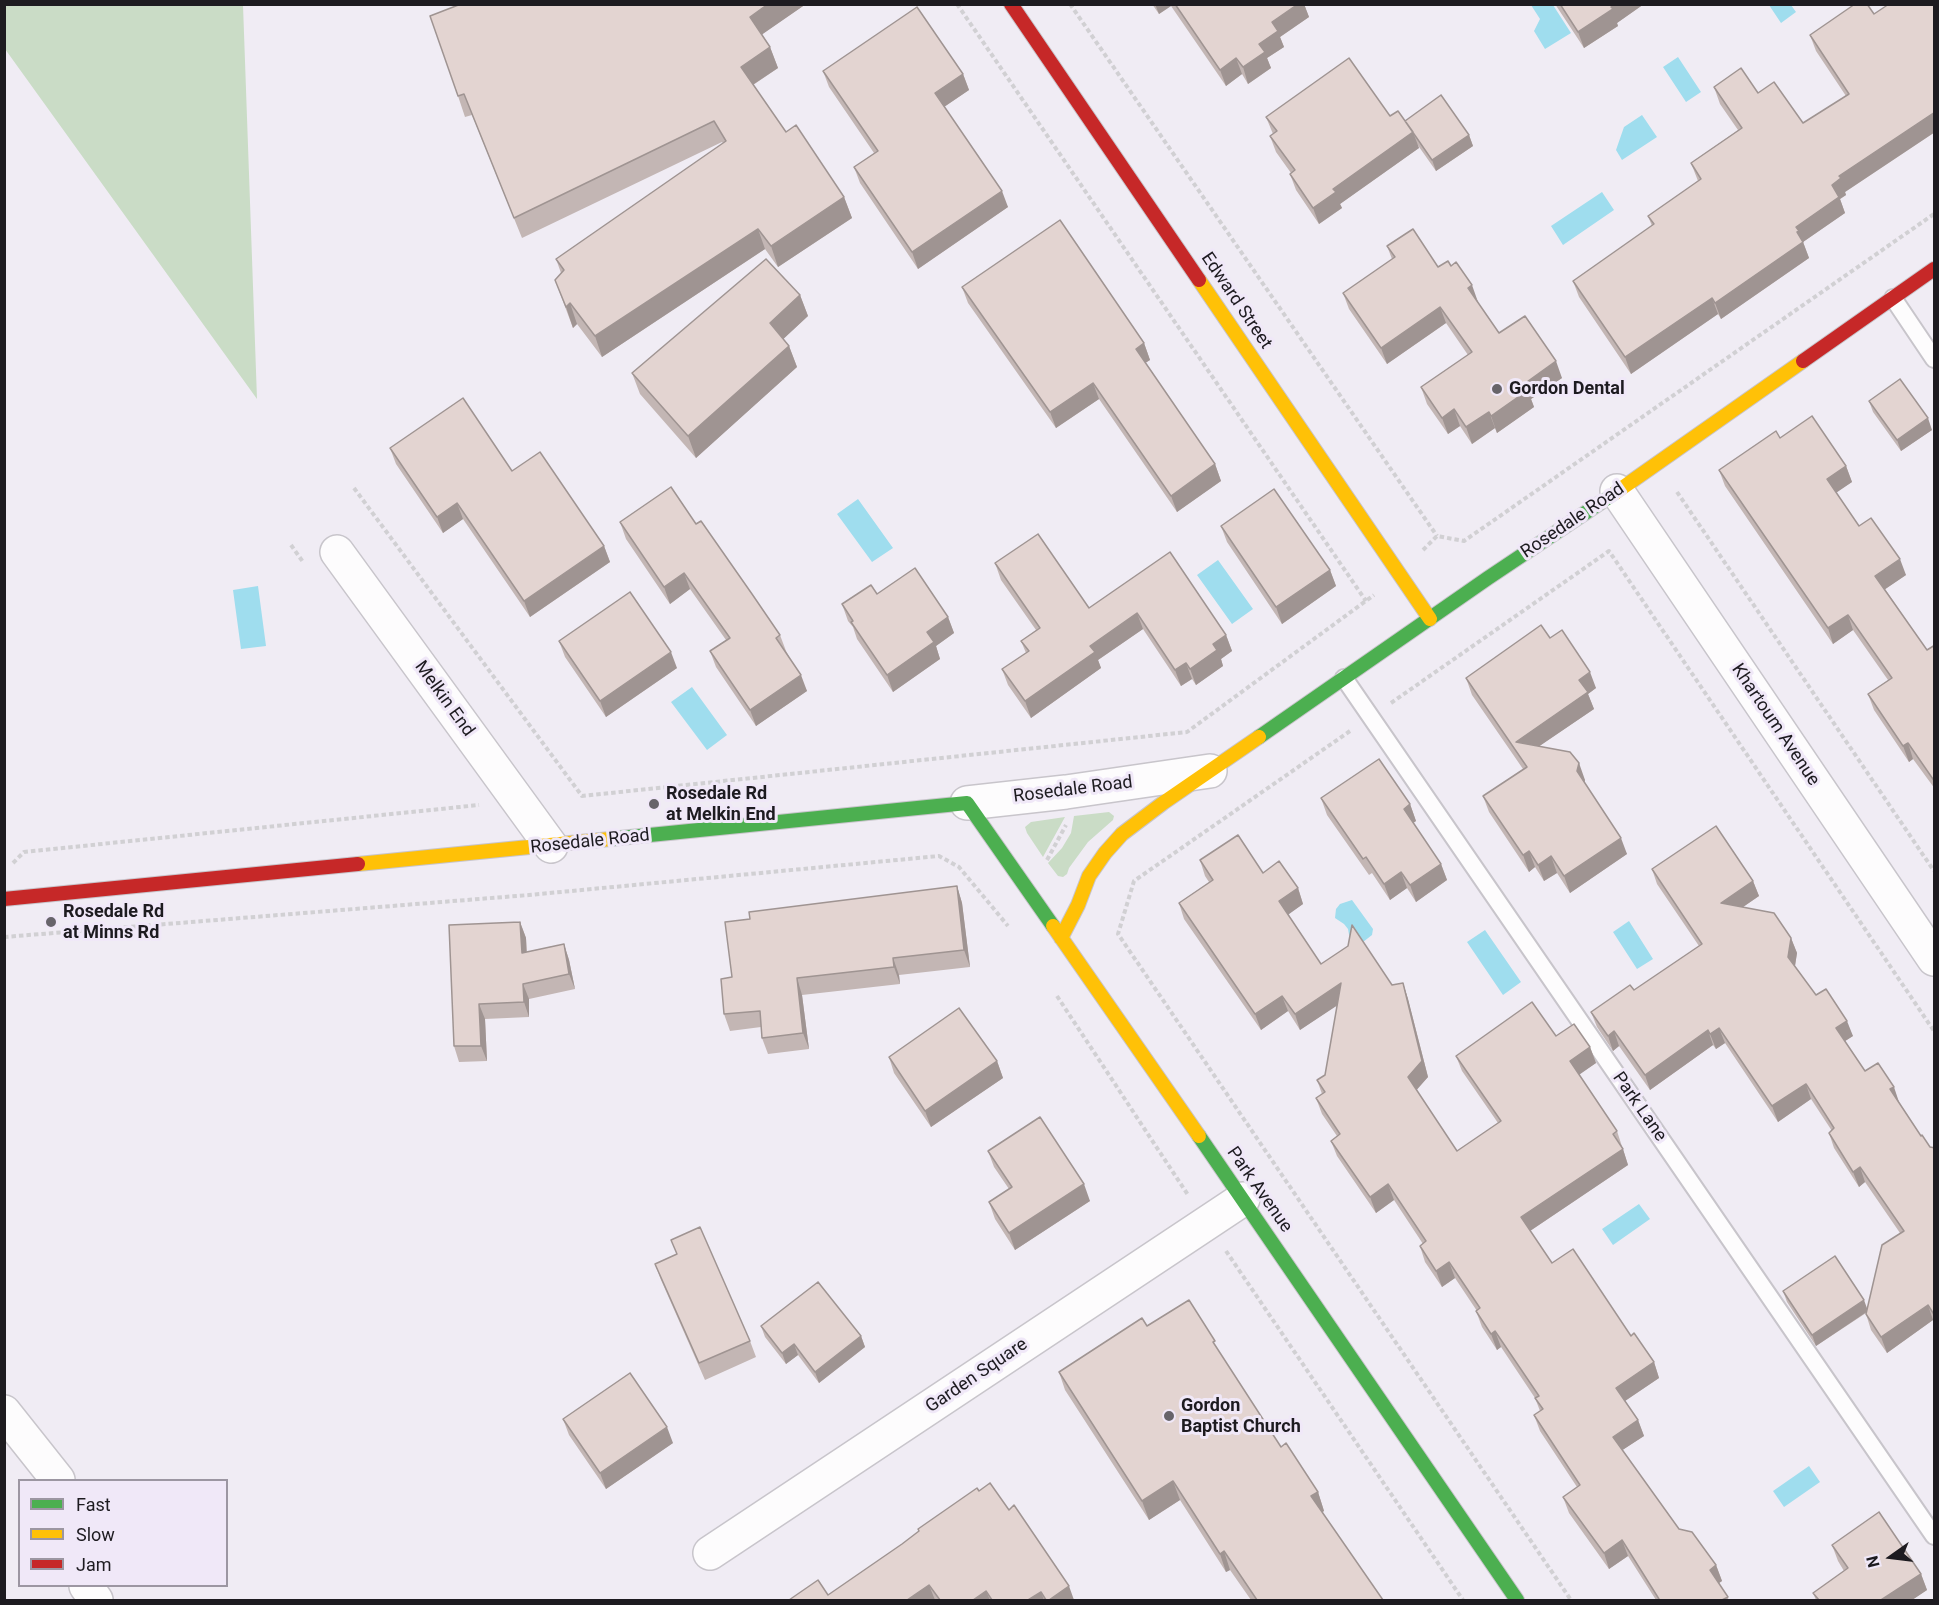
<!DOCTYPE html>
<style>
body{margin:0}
#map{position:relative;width:1939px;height:1605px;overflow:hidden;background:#f0ecf4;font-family:Roboto,sans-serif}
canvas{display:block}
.frame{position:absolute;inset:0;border:6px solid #1d1b20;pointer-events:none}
.legend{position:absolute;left:18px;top:1479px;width:210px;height:108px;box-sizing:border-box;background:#f0e8f8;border:2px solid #9c96a2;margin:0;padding:8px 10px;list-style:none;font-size:18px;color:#1d1b20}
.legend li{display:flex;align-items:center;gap:12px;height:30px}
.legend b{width:30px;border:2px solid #9c96a2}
.north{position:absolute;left:1861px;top:1527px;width:60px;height:60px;-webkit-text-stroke:4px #f0e8f8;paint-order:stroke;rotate:256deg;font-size:16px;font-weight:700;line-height:24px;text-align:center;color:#1d1b20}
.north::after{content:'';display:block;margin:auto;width:21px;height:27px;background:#1d1b20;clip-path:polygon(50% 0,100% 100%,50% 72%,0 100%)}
</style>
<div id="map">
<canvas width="1939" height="1605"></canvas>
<div class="frame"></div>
<ul class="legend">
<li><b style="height:8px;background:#4caf50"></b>Fast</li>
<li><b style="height:8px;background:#ffc107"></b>Slow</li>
<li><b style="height:8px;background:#c62828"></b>Jam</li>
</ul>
<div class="north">N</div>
</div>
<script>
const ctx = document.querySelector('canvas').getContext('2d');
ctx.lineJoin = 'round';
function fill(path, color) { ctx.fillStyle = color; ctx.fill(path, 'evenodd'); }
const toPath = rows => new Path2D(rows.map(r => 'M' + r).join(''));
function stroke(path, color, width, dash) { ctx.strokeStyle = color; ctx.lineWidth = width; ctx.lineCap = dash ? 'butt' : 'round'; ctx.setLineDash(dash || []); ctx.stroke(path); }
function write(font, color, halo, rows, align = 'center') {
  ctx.font = font + ' Roboto,sans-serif'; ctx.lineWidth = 6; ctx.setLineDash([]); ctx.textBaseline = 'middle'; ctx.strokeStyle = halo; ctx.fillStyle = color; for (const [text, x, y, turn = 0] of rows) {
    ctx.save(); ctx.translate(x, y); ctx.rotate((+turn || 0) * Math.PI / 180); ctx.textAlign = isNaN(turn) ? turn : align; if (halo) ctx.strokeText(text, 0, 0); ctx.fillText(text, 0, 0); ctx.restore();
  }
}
fill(toPath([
 [4,5,243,5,257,399,5,49],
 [1109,812,1114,816,1113,820,1088,842,1069,868,1067,874,1063,877,1058,876,1048,863,1062,848,1071,833,1074,816],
 [1065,817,1043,857,1027,833,1025,827,1031,822]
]), '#cadcc6');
fill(toPath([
 [1531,5,1553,5,1571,33,1545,49,1534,31,1540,19],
 [1769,5,1791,5,1796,12,1781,23],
 [1678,57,1701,92,1686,102,1663,67],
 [1642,115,1657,137,1622,160,1616,150,1624,127],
 [1602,192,1614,210,1563,245,1551,226],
 [858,499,893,548,872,562,837,514],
 [1218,560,1253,609,1232,624,1197,575],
 [258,586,266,646,241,649,233,590],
 [692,687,727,735,707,750,671,702],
 [1352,900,1373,929,1372,935,1363,942,1350,940,1348,929,1344,924,1335,918,1336,909,1340,904],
 [1629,921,1653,959,1637,969,1613,932],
 [1485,930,1521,982,1503,995,1467,942],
 [1639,1204,1650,1219,1613,1245,1602,1229],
 [1809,1466,1820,1482,1784,1507,1773,1491]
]), '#9fddee');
const lane = toPath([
 [1893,298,1934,359],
 [1344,678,1934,1536]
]);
const street = toPath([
 [1617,491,1934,959],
 [337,552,551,846],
 [967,803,1066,792,1210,771],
 [4,1412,58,1480],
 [710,1553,1243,1199],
 [86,1586,96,1600]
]);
const fast = toPath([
 [1259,737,1488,578,1615,493],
 [610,839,967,803,1053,926],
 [1199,1136,1517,1600]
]);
const slow = toPath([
 [1199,280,1430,619],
 [1615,493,1803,361],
 [358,864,610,839],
 [1053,926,1199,1136],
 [1061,938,1078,905,1089,876,1105,853,1122,834,1163,803,1259,737]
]);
const jam = toPath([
 [1011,4,1199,280],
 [1803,361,1934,269],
 [4,899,358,864]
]);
stroke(lane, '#c8c5cb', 20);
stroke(street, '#c8c5cb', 36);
stroke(fast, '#c8c5cb', 16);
stroke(slow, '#c8c5cb', 16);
stroke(jam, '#c8c5cb', 16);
stroke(toPath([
 [957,4,1366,601],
 [1070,4,1437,536],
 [354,488,582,796,1187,732,1374,595],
 [1677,492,1934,871],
 [291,545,303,562],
 [1423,550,1437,536,1464,541,1934,214],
 [1391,703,1609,551,1934,1031],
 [1350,731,1134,881,1118,934,1571,1600],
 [1047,860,1066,825],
 [13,863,24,852,479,805],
 [4,937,529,895,939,856,959,867,1008,926],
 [1057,996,1188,1195],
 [1226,1251,1463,1600]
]), '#d1d0d3', 4, [4.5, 3]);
stroke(lane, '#fdfcfd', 16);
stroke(street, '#fdfcfd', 33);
stroke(fast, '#4caf50', 14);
stroke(slow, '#ffc107', 14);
stroke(jam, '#c62828', 14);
fill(toPath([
 [461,4,806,4,762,34,770,47,778,68,753,85,786,132,844,197,852,218,778,267,765,249,602,357,577,324,573,328,555,280,561,273,556,259,723,143,722,142,522,238,472,115,465,117,458,96],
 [1152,4,1304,4,1309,17,1280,37,1284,47,1267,58,1271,68,1248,84,1242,74,1226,86,1171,6,1159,14],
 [1555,4,1644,4,1617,23,1618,26,1584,48],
 [1935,4,1935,132,1845,192,1846,195,1840,199,1845,213,1803,242,1809,258,1721,319,1718,314,1631,374,1579,297,1573,281,1652,226,1648,216,1698,181,1691,163,1738,130,1720,104,1714,87,1758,93,1803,123,1846,96,1816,51,1810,35,1874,14],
 [823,71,963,74,969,90,944,107,1008,207,918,269,860,183,854,167,874,153,829,87],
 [1390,116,1405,121,1469,135,1473,146,1436,171,1417,144,1419,148,1340,204,1342,208,1319,224,1296,190,1290,174,1291,173,1276,152,1270,136,1273,134,1266,117],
 [1387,246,1438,267,1451,266,1499,333,1562,378,1531,399,1534,407,1497,433,1495,428,1472,444,1460,426,1448,434,1427,404,1421,387,1468,355,1446,323,1387,364,1349,309,1343,293,1392,259],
 [962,287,1144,343,1150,360,1145,363,1215,464,1221,481,1177,512,1099,399,1056,428,968,303],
 [800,295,808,316,783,339,789,346,797,367,696,458,640,394,632,373],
 [1869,401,1932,430,1901,451,1873,412],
 [1780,438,1846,466,1852,482,1836,492,1859,526,1906,575,1885,589,1927,650,1935,645,1935,789,1913,759,1909,762,1874,710,1868,694,1888,680,1853,630,1833,644,1725,486,1719,470],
 [390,448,512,471,604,546,610,562,530,617,463,519,443,533,396,464],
 [620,522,696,524,780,635,786,651,807,691,756,726,716,667,710,651,726,640,690,589,670,604,626,539],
 [1221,526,1330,570,1336,586,1282,624,1227,542],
 [1170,552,1226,635,1232,651,1221,659,1223,666,1196,685,1192,679,1181,686,1143,629,1098,660,1101,668,1031,718,1008,685,1002,669,1026,653,1021,641,1036,630,1001,580,995,563,1089,608],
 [877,594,948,617,954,633,936,646,940,659,893,692,857,639,853,627,848,621,842,604],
 [1550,638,1596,688,1588,694,1594,709,1539,746,1585,780,1584,782,1627,854,1570,893,1557,873,1544,881,1535,867,1529,872,1489,812,1483,796,1523,769,1472,695,1466,678],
 [559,641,677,668,606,717,565,657],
 [1321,798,1410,804,1416,821,1413,823,1441,864,1447,880,1416,902,1407,888,1390,900,1372,873,1369,875,1327,815],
 [1200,860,1263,873,1298,888,1303,904,1288,914,1321,964,1392,985,1403,983,1408,999,1428,1077,1416,1090,1457,1151,1498,1123,1462,1071,1456,1056,1556,1036,1590,1047,1596,1063,1579,1074,1617,1131,1628,1165,1530,1231,1552,1263,1631,1336,1654,1362,1659,1378,1625,1401,1638,1420,1644,1436,1622,1450,1679,1529,1716,1565,1722,1581,1719,1583,1729,1600,1656,1600,1628,1556,1609,1569,1569,1513,1563,1497,1577,1487,1540,1431,1534,1415,1540,1411,1535,1398,1501,1347,1497,1350,1482,1327,1476,1311,1477,1311,1455,1278,1442,1287,1425,1262,1420,1246,1423,1244,1394,1200,1376,1213,1337,1156,1331,1141,1337,1136,1322,1114,1316,1098,1322,1094,1317,1080,1325,1075,1337,1005,1300,1030,1288,1011,1261,1030,1184,919,1179,903,1209,882,1205,876],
 [1652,869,1753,881,1759,896,1743,907,1791,938,1797,953,1795,966,1816,995,1853,1036,1845,1041,1865,1071,1899,1102,1921,1136,1930,1147,1935,1148,1935,1322,1933,1320,1887,1353,1871,1330,1866,1314,1866,1313,1816,1346,1787,1302,1783,1291,1867,1308,1900,1233,1865,1182,1859,1187,1834,1148,1829,1133,1832,1131,1811,1099,1778,1122,1725,1043,1716,1049,1713,1045,1650,1090,1619,1046,1613,1051,1597,1027,1591,1012,1634,990,1699,946,1657,884],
 [957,886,962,903,970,967,899,975,900,984,802,995,809,1049,768,1054,762,1038,761,1027,730,1031,724,1014,750,919],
 [520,922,526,938,527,952,564,944,569,960,575,989,529,999,529,1017,485,1019,487,1061,459,1062,454,1046],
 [889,1057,997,1061,1003,1078,931,1127,894,1073],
 [988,1151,1090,1201,1015,1250,995,1219,989,1202,1009,1189,994,1167],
 [671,1240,750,1341,756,1357,705,1380,661,1280,655,1264,677,1254],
 [761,1326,861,1336,865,1347,819,1383,798,1355,786,1364,765,1337],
 [1147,1326,1218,1351,1281,1447,1318,1492,1324,1511,1322,1512,1383,1600,1251,1600,1230,1570,1226,1572,1180,1500,1149,1520,1065,1390,1059,1372],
 [563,1419,673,1443,606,1489,569,1435],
 [979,1491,1009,1510,1074,1600,789,1600,828,1595,902,1544,918,1532,918,1529],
 [1832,1545,1921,1574,1927,1590,1912,1600,1816,1600,1813,1593,1844,1571,1838,1561]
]), '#c3b6b4');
fill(toPath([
 [768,4,806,4,757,38,750,17],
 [1155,4,1170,4,1171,6,1159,14],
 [1298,4,1304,4,1309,17,1280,37,1284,47,1267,58,1271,68,1248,84,1243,67,1272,22],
 [1614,4,1644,4,1617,23,1618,26,1584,48,1578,32],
 [770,47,778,68,748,88,741,67],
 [1236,58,1242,74,1226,86,1220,70],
 [963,74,969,90,941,109,935,93],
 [1935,112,1935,132,1845,192,1846,195,1840,199,1845,213,1803,242,1809,258,1721,319,1715,303,1797,232,1796,227,1839,176],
 [1413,132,1419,148,1340,204,1342,208,1319,224,1313,208,1333,189],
 [1469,135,1473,146,1436,171,1432,160],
 [1002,191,1008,207,918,269,912,252],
 [844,197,852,218,778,267,771,246],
 [758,229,765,249,602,357,595,336],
 [1472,285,1478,302,1468,288],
 [800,295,808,316,778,344,770,323],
 [1712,298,1718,314,1631,374,1625,357],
 [570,303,577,324,573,328,566,307],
 [1440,307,1446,323,1387,364,1381,348],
 [1144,343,1150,360,1142,365,1136,349],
 [789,346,797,367,696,458,688,436],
 [1556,361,1562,378,1531,399,1534,407,1497,433,1491,416,1524,384],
 [1093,383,1099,399,1056,428,1050,412],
 [1454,409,1460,426,1448,434,1442,418],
 [1489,412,1495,428,1472,444,1466,427],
 [1928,418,1932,430,1901,451,1897,440],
 [1215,464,1221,481,1177,512,1171,496],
 [1846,466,1852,482,1833,495,1827,479],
 [457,503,463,519,443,533,437,517],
 [604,546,610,562,530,617,524,601],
 [1900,559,1906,575,1881,592,1875,576],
 [1330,570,1336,586,1282,624,1276,607],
 [684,573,690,589,670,604,664,587],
 [1137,613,1143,629,1098,660,1101,668,1031,718,1025,701,1090,646],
 [1848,615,1853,630,1833,644,1828,628],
 [948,617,954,633,936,646,940,659,893,692,887,675,927,632],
 [1226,635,1232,651,1221,659,1223,666,1196,685,1190,669,1213,644],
 [671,652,677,668,606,717,600,701],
 [1186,663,1192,679,1181,686,1175,670],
 [1590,672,1596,688,1588,694,1594,709,1522,758,1516,742,1579,680],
 [801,675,807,691,756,726,750,710],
 [1908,743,1913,759,1909,762,1903,746],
 [1579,763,1585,780,1583,788,1577,771],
 [1410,804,1416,821,1410,825,1404,809],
 [1621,838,1627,854,1570,893,1564,876],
 [1529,851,1535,867,1529,872,1523,855],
 [1551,856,1557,873,1544,881,1538,865],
 [1441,864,1447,880,1416,902,1410,885],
 [1401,872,1407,888,1390,900,1384,884],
 [1753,881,1759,896,1727,918,1721,903],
 [957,886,962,903,970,967,964,950],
 [1298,888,1303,904,1285,917,1279,901],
 [520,922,526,938,527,969,522,953],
 [1791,938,1797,953,1794,972,1788,957],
 [564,944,569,960,575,989,569,974],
 [893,958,899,975,900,984,894,967],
 [797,978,802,995,809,1049,803,1033],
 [1341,983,1347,999,1300,1030,1295,1014],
 [1403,983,1408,999,1428,1077,1414,1093,1408,1077],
 [523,984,529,999,529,1017,524,1002],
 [1282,996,1288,1011,1261,1030,1255,1014],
 [479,1004,485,1019,487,1061,481,1046],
 [1847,1021,1853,1036,1842,1043,1836,1028],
 [1719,1028,1725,1043,1716,1049,1710,1034],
 [1708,1030,1713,1045,1650,1090,1645,1075],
 [1614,1031,1619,1046,1613,1051,1608,1036],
 [1590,1047,1596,1063,1576,1077,1570,1061],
 [997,1061,1003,1078,931,1127,925,1111],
 [1806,1084,1811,1099,1778,1122,1772,1106],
 [1894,1087,1899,1102,1896,1104,1890,1089],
 [1623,1149,1628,1165,1527,1233,1521,1217],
 [1860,1167,1865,1182,1859,1187,1853,1172],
 [1084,1184,1090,1201,1015,1250,1009,1233],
 [1388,1184,1394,1200,1376,1213,1370,1197],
 [1449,1262,1455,1278,1442,1287,1436,1271],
 [1864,1300,1868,1311,1816,1346,1812,1335],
 [1928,1305,1933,1320,1887,1353,1881,1337],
 [1495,1331,1501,1347,1497,1350,1491,1334],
 [861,1336,865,1347,819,1383,815,1372],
 [794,1344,798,1355,786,1364,782,1353],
 [1654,1362,1659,1378,1622,1403,1616,1388],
 [1638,1420,1644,1436,1618,1453,1613,1437],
 [667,1427,673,1443,606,1489,600,1473],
 [1173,1481,1180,1500,1149,1520,1142,1501],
 [1318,1492,1324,1511,1318,1515,1311,1496],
 [1622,1540,1628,1556,1609,1569,1604,1553],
 [1224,1551,1230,1570,1226,1572,1220,1554],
 [1716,1565,1722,1581,1716,1585,1710,1570],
 [1921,1574,1927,1590,1912,1600,1881,1600],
 [929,1585,935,1600,907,1600],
 [1069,1586,1074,1600,1049,1600],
 [986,1591,990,1600,973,1600],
 [1041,1592,1044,1600,1028,1600]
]), '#9f9492');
const building = toPath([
 [461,4,768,4,750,17,770,47,741,67,786,132,796,125,844,197,771,246,758,229,595,336,570,303,566,307,555,280,564,270,556,259,726,141,714,121,514,218,464,94,458,96,430,16,461,4],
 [1175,4,1298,4,1272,22,1278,31,1259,44,1265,52,1243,67,1236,58,1220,70,1175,4],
 [1560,4,1614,4,1611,7,1613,9,1578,32,1560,4],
 [1855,4,1867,4,1874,14,1889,4,1935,4,1935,112,1839,176,1841,178,1832,185,1839,197,1796,227,1799,231,1797,232,1803,242,1715,303,1712,298,1625,357,1573,281,1654,224,1648,216,1701,179,1691,163,1742,128,1714,87,1741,68,1758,93,1774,82,1803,123,1849,94,1810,35,1855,4],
 [917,7,963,74,935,93,1002,191,912,252,854,167,878,151,823,71,917,7],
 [1349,58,1390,116,1398,111,1413,132,1333,189,1336,192,1313,208,1290,174,1295,170,1270,136,1277,131,1266,117,1349,58],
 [1441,95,1469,135,1432,160,1405,121,1441,95],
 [1060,220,1144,343,1136,349,1215,464,1171,496,1093,383,1050,412,962,287,1060,220],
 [1413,229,1438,267,1448,261,1451,266,1456,262,1472,285,1468,288,1499,333,1525,316,1556,361,1524,384,1528,390,1491,416,1489,412,1466,427,1454,409,1442,418,1421,387,1472,352,1440,307,1381,348,1343,293,1395,257,1387,246,1413,229],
 [766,259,800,295,770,323,789,346,688,436,632,373,766,259],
 [1900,379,1928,418,1897,440,1869,401,1900,379],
 [463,398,512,471,540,452,604,546,524,601,457,503,437,517,390,448,463,398],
 [1812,416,1846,466,1827,479,1859,526,1871,518,1900,559,1875,576,1927,650,1935,645,1935,782,1908,743,1903,746,1868,694,1892,678,1848,615,1828,628,1719,470,1776,431,1780,438,1812,416],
 [671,487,696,524,701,521,752,594,780,635,776,638,801,675,750,710,710,651,730,638,684,573,664,587,620,522,671,487],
 [1274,489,1330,570,1276,607,1221,526,1274,489],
 [1038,534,1089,608,1170,552,1226,635,1213,644,1217,650,1190,669,1186,663,1175,670,1137,613,1090,646,1095,652,1025,701,1002,669,1029,651,1021,641,1040,628,995,563,1038,534],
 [915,568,948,617,927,632,934,642,887,675,851,622,853,621,842,604,871,585,877,594,915,568],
 [630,592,671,652,600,701,559,641,630,592],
 [1541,625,1550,638,1562,630,1590,672,1579,680,1588,692,1516,742,1570,752,1579,763,1577,771,1621,838,1564,876,1551,856,1538,865,1529,851,1523,855,1483,796,1527,767,1466,678,1541,625],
 [1379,759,1410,804,1404,809,1441,864,1410,885,1401,872,1384,884,1366,857,1363,859,1321,798,1379,759],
 [1716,826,1753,881,1721,903,1774,913,1791,938,1788,957,1816,995,1826,989,1847,1021,1836,1028,1865,1071,1878,1063,1894,1087,1890,1089,1921,1136,1922,1135,1930,1147,1935,1148,1935,1316,1928,1305,1881,1337,1866,1314,1882,1245,1904,1231,1860,1167,1853,1172,1829,1133,1834,1128,1806,1084,1772,1106,1719,1028,1710,1034,1708,1030,1645,1075,1614,1031,1608,1036,1591,1012,1630,985,1634,990,1702,944,1652,869,1716,826],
 [1238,835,1263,873,1279,861,1298,888,1279,901,1321,964,1348,946,1352,925,1392,985,1403,983,1422,1061,1408,1077,1457,1151,1501,1121,1456,1056,1532,1002,1556,1036,1574,1024,1590,1047,1570,1061,1617,1131,1613,1134,1623,1149,1521,1217,1552,1263,1573,1249,1631,1336,1634,1333,1654,1362,1616,1388,1638,1420,1613,1437,1679,1529,1692,1532,1716,1565,1710,1570,1728,1597,1722,1600,1658,1600,1659,1599,1622,1540,1604,1553,1563,1497,1580,1485,1534,1415,1543,1409,1535,1398,1539,1396,1495,1331,1491,1334,1476,1311,1480,1308,1449,1262,1436,1271,1420,1246,1426,1241,1388,1184,1370,1197,1331,1141,1340,1134,1316,1098,1325,1092,1317,1080,1325,1075,1341,983,1295,1014,1282,996,1255,1014,1179,903,1213,880,1200,860,1238,835],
 [957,886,964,950,893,958,894,967,797,978,803,1033,762,1038,760,1011,724,1014,721,979,732,977,725,922,750,919,749,912,957,886],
 [520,922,522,953,564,944,569,974,523,984,524,1002,479,1004,481,1046,454,1046,449,925,520,922],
 [959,1008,997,1061,925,1111,889,1057,959,1008],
 [1040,1117,1084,1184,1009,1233,989,1202,1012,1187,988,1151,1040,1117],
 [700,1227,750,1341,699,1363,655,1264,677,1254,671,1240,700,1227],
 [1835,1256,1864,1300,1812,1335,1783,1291,1835,1256],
 [818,1282,861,1336,815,1372,794,1344,782,1353,761,1326,818,1282],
 [1189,1300,1215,1341,1213,1342,1281,1447,1286,1443,1318,1492,1311,1496,1383,1600,1257,1600,1224,1551,1220,1554,1173,1481,1142,1501,1059,1372,1142,1318,1147,1326,1189,1300],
 [630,1373,667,1427,600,1473,563,1419,630,1373],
 [990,1483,1009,1510,1014,1505,1069,1586,1049,1600,1046,1600,1041,1592,1028,1600,992,1600,986,1591,973,1600,940,1600,929,1585,907,1600,789,1600,818,1580,828,1595,902,1544,919,1531,918,1529,977,1488,979,1491,990,1483],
 [1879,1512,1921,1574,1881,1600,1819,1600,1813,1593,1848,1568,1832,1545,1879,1512]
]);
fill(building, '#e3d4d1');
stroke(building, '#9f9492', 1.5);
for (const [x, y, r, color] of [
 [1497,389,6,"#67646a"],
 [654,804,6,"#67646a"],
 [51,922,6,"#67646a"],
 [1169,1416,6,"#67646a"]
]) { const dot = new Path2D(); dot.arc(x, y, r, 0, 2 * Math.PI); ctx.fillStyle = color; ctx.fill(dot); stroke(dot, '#f0e8f8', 2); }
write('18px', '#1d1b20', '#f0e8f8', [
 ["Edward Street",1236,301,56],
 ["Rosedale Road",1573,521,-34],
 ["Melkin End",444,699,54],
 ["Khartoum Avenue",1775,725,56],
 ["Rosedale Road",1073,790,-7],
 ["Rosedale Road",590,842,-6],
 ["Park Lane",1639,1107,55],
 ["Park Avenue",1259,1190,55],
 ["Garden Square",977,1376,-34]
]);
write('bold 18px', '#1d1b20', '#f0e8f8', [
 ["Gordon Dental",1509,389],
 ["Rosedale Rd",666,794],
 ["at Melkin End",666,815],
 ["Rosedale Rd",63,912],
 ["at Minns Rd",63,933],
 ["Gordon",1181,1406],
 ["Baptist Church",1181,1427]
], 'left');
</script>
